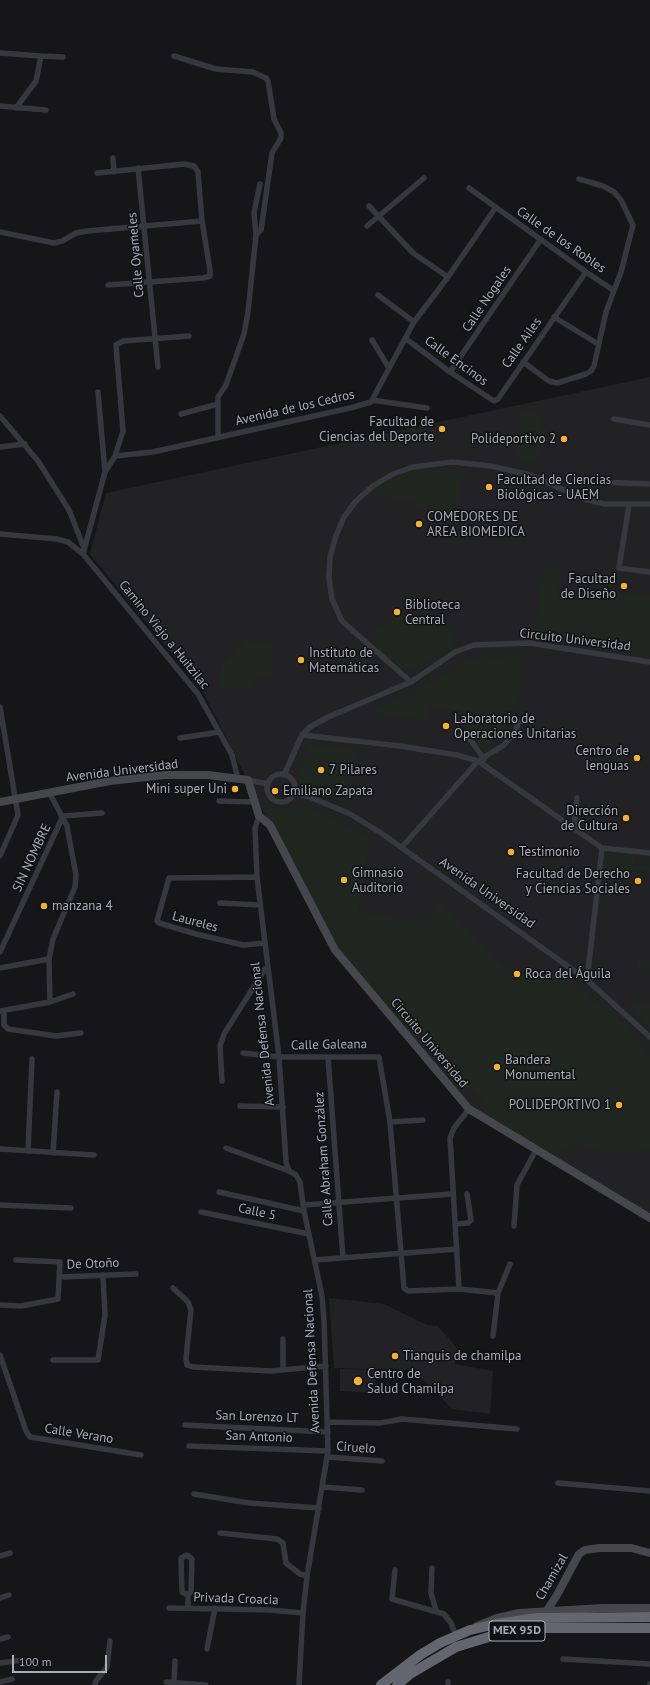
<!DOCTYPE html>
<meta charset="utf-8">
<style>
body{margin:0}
#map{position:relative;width:650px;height:1685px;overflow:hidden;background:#161618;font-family:"PT Sans",sans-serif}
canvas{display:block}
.scale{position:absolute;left:12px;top:1655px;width:95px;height:18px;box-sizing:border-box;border:2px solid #a8adb8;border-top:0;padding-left:5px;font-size:12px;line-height:14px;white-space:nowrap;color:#a8adb8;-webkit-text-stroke:3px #111113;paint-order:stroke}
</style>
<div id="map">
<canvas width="650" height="1685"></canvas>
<div class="scale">100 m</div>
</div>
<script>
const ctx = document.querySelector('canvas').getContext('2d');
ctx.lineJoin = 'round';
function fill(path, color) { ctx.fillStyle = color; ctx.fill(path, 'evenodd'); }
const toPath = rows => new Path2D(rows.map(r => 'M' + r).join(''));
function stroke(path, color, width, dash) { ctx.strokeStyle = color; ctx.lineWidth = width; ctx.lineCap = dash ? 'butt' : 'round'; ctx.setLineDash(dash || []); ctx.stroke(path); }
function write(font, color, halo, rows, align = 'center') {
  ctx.font = font + ' "PT Sans",sans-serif'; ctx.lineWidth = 3; ctx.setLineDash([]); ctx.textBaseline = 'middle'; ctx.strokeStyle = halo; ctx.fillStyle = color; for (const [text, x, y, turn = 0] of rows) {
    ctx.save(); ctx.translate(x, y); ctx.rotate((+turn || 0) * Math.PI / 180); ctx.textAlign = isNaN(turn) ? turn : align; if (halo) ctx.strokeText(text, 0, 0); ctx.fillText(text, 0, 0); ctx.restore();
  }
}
fill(toPath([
 [650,377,650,1214,472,1109,340,953,265,815,202,690,90,554,106,493],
 [329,1298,384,1304,427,1325,438,1326,457,1348,455,1364,493,1371,490,1414,452,1409,414,1370,334,1368],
 [340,1369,377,1370,375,1393,340,1391]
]), '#222225');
fill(toPath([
 [521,411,544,415,537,461,514,458],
 [465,468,456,515,414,507,415,502,372,495,395,478,420,469],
 [545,566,561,568,558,597,589,601,591,590,650,596,650,658,533,636],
 [424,607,442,619,457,644,410,672,383,656,365,639,380,626,387,626,396,614,419,614],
 [247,641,274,643,272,676,260,676,248,689,221,687,222,665],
 [484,654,491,661,499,660,505,655,522,658,521,686,506,732,484,753,472,731,465,731,468,712,429,707,427,721,377,714,377,709,415,692,460,664],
 [309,744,355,750,349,803,310,788,303,783,299,772],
 [260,803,273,808,295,804,305,807,343,823,370,840,358,912,427,922,439,904,501,965,558,973,625,1025,650,1057,650,1149,623,1155,574,1145,557,1153,543,1151,495,1121,476,1092,453,1080,441,1068,424,1038,404,1030,343,953,317,913],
 [604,850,635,854,634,864,650,866,650,873,627,870,625,881,605,878,606,873,601,872],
 [638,959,650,960,650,970,637,969],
 [630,1000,650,1003,650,1028,629,1006]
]), '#1e261f');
stroke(toPath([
 [0,53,41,56,36,81,16,108],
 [41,56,63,57],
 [174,56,216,69,253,72,266,78,268,81,274,119,281,133,281,138,272,153,261,230,256,235],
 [0,106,46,110],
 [113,158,114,172],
 [138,168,158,367],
 [97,173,184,164,194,166,198,172,202,221,210,270,210,276,203,278,108,285],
 [469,188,586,272,613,290],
 [369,206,413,253,448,277],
 [367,226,424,178],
 [0,232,54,243,62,241,76,233,87,231,202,221],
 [378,295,414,322],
 [554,317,598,344],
 [405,338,450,372,494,401,498,399,586,272],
 [372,340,389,368],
 [523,362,549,381,557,383,586,374,591,371,594,366,606,312,621,272,633,225,621,200,614,192,603,186,579,179],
 [450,372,541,239],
 [98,392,105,472],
 [372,400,427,408],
 [181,414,218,404],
 [0,416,38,461,69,510,84,548],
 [614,419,650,425],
 [218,437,218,397,226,385,244,334,248,312,256,235,254,213,260,184],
 [0,447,25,444],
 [115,456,153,452,350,408,371,402,414,322,448,277,496,207],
 [598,482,650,484],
 [629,505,619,568,650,572],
 [0,534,57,539,68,542,83,554,198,694,232,755,238,779],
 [83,554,105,472,115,456,123,431,116,345,123,341,189,336],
 [411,682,342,621,332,599,329,578,330,557,336,536,344,517,356,501,373,486,393,474,413,467,452,462,491,466,530,475,585,499,604,504,650,504],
 [0,707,18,815,0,856],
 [302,735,400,746,457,755,478,761,602,848,650,853],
 [180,738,219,732],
 [469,738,484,759],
 '267 788a14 14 0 1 1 28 0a14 14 0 1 1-28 0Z',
 [284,775,302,735,310,727,328,717,411,682,455,652,474,645,529,643,650,662],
 [248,780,268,784],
 [49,792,67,826,76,875,75,887,53,939,49,959,50,1002],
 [294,793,310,797,350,814,381,833,587,980,650,1037],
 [219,801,254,802],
 [259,816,255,828,257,877,279,1057,286,1162,289,1171,296,1175,300,1182,304,1211,322,1296,324,1320,328,1451,307,1576,303,1613,299,1685],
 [574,827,577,798],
 [402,847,478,761,504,745,515,732,519,721],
 [257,877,169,878,157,921,159,923,196,934,243,945,265,943],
 [220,903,260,905],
 [0,952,63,816,102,813],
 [0,968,49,959],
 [587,980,602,848],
 [0,1011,50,1002,73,994],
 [4,1011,4,1025,8,1029,56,1036,81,1033],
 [243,1053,279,1057,379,1057,390,1122,404,1288,408,1291,459,1289,498,1293],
 [328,1057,343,1258],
 [222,1081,220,1046,224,1034,265,969],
 [240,1106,283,1107],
 [390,1122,423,1120],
 [226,1148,289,1171],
 [0,1149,94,1155],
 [28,1151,32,1059],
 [53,1153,57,1092],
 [219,1192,304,1211],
 [0,1205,71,1208],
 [304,1205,452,1194],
 [201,1212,309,1234],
 [455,1224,468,1223,471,1220,467,1194],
 [514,1226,517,1185,536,1150],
 [315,1260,457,1249],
 [60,1277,136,1274],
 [173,1288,188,1302,191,1310,186,1358,187,1365,193,1367,271,1371,326,1366],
 [459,1289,450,1138,454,1128,469,1109],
 [0,1305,21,1306,58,1299,60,1262,16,1260],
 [493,1336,498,1293,510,1264],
 [0,1355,26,1431,30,1437,141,1455],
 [53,1360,98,1360,105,1315,103,1275],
 [283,1369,283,1339],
 [328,1422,380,1423,402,1419,517,1429],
 [185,1425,328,1432],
 [189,1446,328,1451],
 [328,1457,382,1461],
 [558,1483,650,1491],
 [323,1487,362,1490],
 [194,1494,249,1503,319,1508],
 [220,1533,277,1539,283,1543,286,1563,300,1574,307,1576],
 [0,1556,10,1553],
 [432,1568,431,1593,436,1610],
 [395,1570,392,1599,444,1614,451,1623,456,1636],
 [188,1595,182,1592,181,1558,187,1555,192,1559,191,1592,188,1595,188,1608],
 [0,1598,9,1595],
 [169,1608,270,1610,303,1613],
 [0,1639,8,1637],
 [207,1649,215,1608],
 [563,1659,650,1664],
 [0,1663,23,1660],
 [0,1682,12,1679],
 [166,1682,206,1685],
 [174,1683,175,1661],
 [95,1685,96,1681,107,1667,110,1641],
 [448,1685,448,1682],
 [650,1685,650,1684]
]), '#37383d', 5.5);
stroke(toPath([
 [0,802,110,781,165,775,208,775,248,780,259,816,270,825,335,950,469,1109,650,1218],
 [546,1612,557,1595,579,1554,585,1550,599,1548,631,1548,650,1553],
 [477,1626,497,1618,519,1613,602,1608,650,1608]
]), '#45474d', 8);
stroke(toPath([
 [381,1685,420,1655,440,1643,470,1630,496,1624,537,1618,650,1617],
 [397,1685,410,1674,456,1647,505,1632,533,1628,650,1628]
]), '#63666e', 10);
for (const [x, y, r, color] of [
 [442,429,4,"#f2b134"],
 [564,439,4,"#f2b134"],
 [489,487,4,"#f2b134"],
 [419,524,4,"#f2b134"],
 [624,586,4,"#f2b134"],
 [397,612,4,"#f2b134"],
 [301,660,4,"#f2b134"],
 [446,726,4,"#f2b134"],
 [637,758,4,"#f2b134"],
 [321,770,4,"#f2b134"],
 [235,789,4,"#f2b134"],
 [275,791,4,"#f2b134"],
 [626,818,4,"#f2b134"],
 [511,852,4,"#f2b134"],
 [344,880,4,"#f2b134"],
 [638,881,4,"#f2b134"],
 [44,906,4,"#f2b134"],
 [517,974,4,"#f2b134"],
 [497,1067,4,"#f2b134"],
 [619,1105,4,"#f2b134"],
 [395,1356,4,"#f2b134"],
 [358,1381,5,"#f2b134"]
]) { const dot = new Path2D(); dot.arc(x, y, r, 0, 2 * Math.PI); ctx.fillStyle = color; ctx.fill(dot); stroke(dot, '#111113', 1.5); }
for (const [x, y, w] of [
 [517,1631,56]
]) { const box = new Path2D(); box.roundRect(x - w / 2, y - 10, w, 20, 3); ctx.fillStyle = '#111113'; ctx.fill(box); stroke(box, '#a8adb8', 1); }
write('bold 12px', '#a8adb8', null, [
 ["MEX 95D",517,1631]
]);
write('13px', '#a8adb8', '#111113', [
 ["Calle de los Robles",561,240,35],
 ["Calle Oyameles",136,255,-95],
 ["Calle Nogales",487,299,-56],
 ["Calle Ailes",522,343,-55],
 ["Calle Encinos",456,361,36],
 ["Avenida de los Cedros",295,408,-13],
 ["Camino Viejo a Huitzilac",164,635,51],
 ["Circuito Universidad",575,640,7],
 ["Avenida Universidad",122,771,-7],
 ["SIN NOMBRE",32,858,-65],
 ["Avenida Universidad",487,893,35],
 ["Laureles",195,922,15],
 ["Avenida Defensa Nacional",263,1034,-96],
 ["Circuito Universidad",429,1043,50],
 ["Calle Galeana",329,1045,-1],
 ["Calle Abraham González",324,1159,-94],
 ["Calle 5",257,1212,12],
 ["De Otoño",93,1264,-2],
 ["Avenida Defensa Nacional",312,1361,-93],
 ["San Lorenzo LT",257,1417,2],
 ["Calle Verano",79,1434,9],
 ["San Antonio",259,1437,2],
 ["Ciruelo",356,1448,4],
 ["Chamizal",552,1577,-60],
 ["Privada Croacia",236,1599,2]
]);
write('13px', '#a8adb8', '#111113', [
 ["Facultad de",434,422,"right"],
 ["Ciencias del Deporte",434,437,"right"],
 ["Polideportivo 2",556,439,"right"],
 ["Facultad de Ciencias",497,480],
 ["Biológicas - UAEM",497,495],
 ["COMEDORES DE",427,517],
 ["AREA BIOMEDICA",427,532],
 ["Facultad",616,579,"right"],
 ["de Diseño",616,594,"right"],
 ["Biblioteca",405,605],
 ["Central",405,620],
 ["Instituto de",309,653],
 ["Matemáticas",309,668],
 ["Laboratorio de",454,719],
 ["Operaciones Unitarias",454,734],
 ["Centro de",629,751,"right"],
 ["lenguas",629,766,"right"],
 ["7 Pilares",329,770],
 ["Mini super Uni",227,789,"right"],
 ["Emiliano Zapata",283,791],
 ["Dirección",618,811,"right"],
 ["de Cultura",618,826,"right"],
 ["Testimonio",519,852],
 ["Gimnasio",352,873],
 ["Auditorio",352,888],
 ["Facultad de Derecho",630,874,"right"],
 ["y Ciencias Sociales",630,889,"right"],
 ["manzana 4",52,906],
 ["Roca del Águila",525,974],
 ["Bandera",505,1060],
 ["Monumental",505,1075],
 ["POLIDEPORTIVO 1",611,1105,"right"],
 ["Tianguis de chamilpa",403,1356],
 ["Centro de",367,1374],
 ["Salud Chamilpa",367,1389]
], 'left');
</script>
